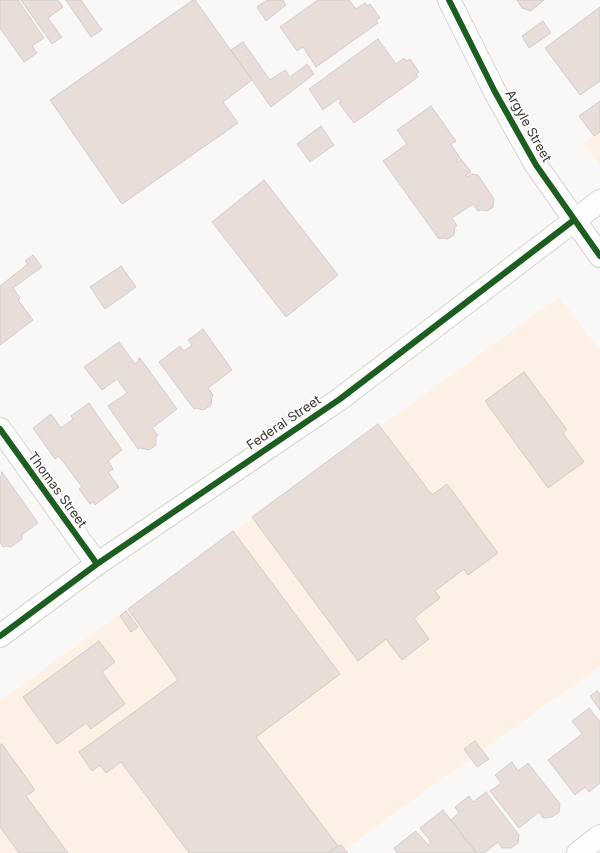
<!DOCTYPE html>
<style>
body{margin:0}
canvas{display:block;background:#faf8f6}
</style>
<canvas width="600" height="853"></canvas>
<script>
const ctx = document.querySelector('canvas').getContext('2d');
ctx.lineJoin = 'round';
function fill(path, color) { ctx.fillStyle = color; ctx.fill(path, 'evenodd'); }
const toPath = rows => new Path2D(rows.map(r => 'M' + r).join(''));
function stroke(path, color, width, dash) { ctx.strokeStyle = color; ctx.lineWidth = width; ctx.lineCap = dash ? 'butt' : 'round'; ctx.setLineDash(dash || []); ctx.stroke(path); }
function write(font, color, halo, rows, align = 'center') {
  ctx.font = font + ' Inter,sans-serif'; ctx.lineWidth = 3.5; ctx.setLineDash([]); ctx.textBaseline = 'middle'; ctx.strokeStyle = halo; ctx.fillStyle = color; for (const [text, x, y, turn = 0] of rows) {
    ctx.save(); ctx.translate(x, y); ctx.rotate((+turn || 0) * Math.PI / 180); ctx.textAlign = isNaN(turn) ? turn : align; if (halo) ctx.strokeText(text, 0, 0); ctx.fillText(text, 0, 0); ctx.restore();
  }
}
fill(toPath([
 [600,132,600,166,583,143],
 [559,297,600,351,600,666,339,853,0,853,0,701]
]), '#fdf0e4');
const building = toPath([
 [0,0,18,0,44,38,32,46,37,53,24,62,0,28,0,0],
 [21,0,58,0,63,7,48,18,62,37,52,44,21,0],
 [66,0,81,0,102,30,91,37,66,0],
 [193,0,195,0,252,80,223,102,238,123,122,204,50,100,193,0],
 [267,0,283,0,286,5,266,21,257,7,267,0],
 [318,0,349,0,356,9,365,3,367,6,370,4,380,18,376,20,378,23,316,67,303,47,297,51,280,27,318,0],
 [517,0,544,0,531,11,522,8,517,0],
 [600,7,600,81,580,95,545,48,600,7],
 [543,21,551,33,529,48,522,36,543,21],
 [378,39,396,64,404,58,406,61,410,59,419,72,416,74,418,77,354,123,339,103,341,102,339,98,323,110,309,89,378,39],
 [243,42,270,80,285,70,290,77,307,64,314,74,271,107,231,50,243,42],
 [600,101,600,132,594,136,579,116,600,101],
 [431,106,456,141,451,144,460,158,456,160,457,162,461,159,471,172,466,175,467,177,471,174,478,175,494,199,493,207,487,211,480,210,478,211,473,204,452,218,457,226,455,227,454,235,448,239,442,238,439,239,383,161,407,144,397,130,431,106],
 [321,126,334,145,310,162,297,144,321,126],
 [264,180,338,275,286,317,212,222,264,180],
 [33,255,42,267,13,288,20,298,18,300,33,320,0,345,0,289,1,288,0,286,28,264,25,261,33,255],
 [121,266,136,287,105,309,90,287,121,266],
 [203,329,232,370,208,388,213,395,212,396,211,405,204,410,195,408,194,409,159,362,180,346,184,351,192,345,188,340,203,329],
 [119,342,135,364,140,360,138,359,140,358,177,409,152,428,158,435,156,436,156,445,149,450,140,448,138,449,108,406,127,393,117,379,102,390,84,367,119,342],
 [524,372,567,430,563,433,584,462,548,488,485,401,524,372],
 [89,403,122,450,108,461,113,469,108,472,119,487,95,505,93,502,90,504,79,489,82,487,59,456,55,459,33,428,51,414,61,428,73,419,71,416,89,403],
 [378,424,432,495,447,484,498,553,468,575,464,569,435,591,440,598,414,618,429,639,402,660,386,639,358,661,252,517,378,424],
 [2,472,38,523,22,535,22,539,11,547,6,546,3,547,0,542,0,477,2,475,1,474,2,472],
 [233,531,340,674,256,737,338,846,328,853,189,853,121,762,106,773,100,765,92,771,79,752,178,680,128,609,233,531],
 [126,611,138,627,131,632,120,616,126,611],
 [99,641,115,662,102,672,125,704,91,729,86,723,57,744,23,697,99,641],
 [597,691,600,694,600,710,590,696,597,691],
 [589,708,600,722,600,783,589,792,585,787,575,795,548,760,582,734,572,721,589,708],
 [475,741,489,759,477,767,464,749,475,741],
 [2,744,35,790,26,796,68,853,19,853,0,827,0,745,2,744],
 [512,762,518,771,528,763,560,804,559,812,552,817,543,818,539,812,519,828,490,791,501,783,495,775,512,762],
 [486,792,519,835,518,843,511,848,502,848,498,842,484,853,477,853,451,820,459,813,455,807,469,796,473,802,486,792],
 [443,810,476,853,397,853,394,848,416,831,428,845,431,842,420,828,443,810],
 [341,845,348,853,328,853,338,846,341,845]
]);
fill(building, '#e9ddd8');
stroke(building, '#d3cdc9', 1);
const street = toPath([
 [0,429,97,564],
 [578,853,600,836]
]);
const secondary = toPath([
 [449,0,495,92,536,165,600,256],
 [0,636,97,564,340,399,600,201]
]);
stroke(street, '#d8d4cf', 24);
stroke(secondary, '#d8d4cf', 24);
stroke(street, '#fefefe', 22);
stroke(secondary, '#fefefe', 22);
stroke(toPath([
 [449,0,495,92,536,165,600,256],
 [0,429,97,564],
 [0,636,97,564,340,399,574,220]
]), '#1b5e20', 6);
write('13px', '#403730', '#fff', [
 ["Argyle Street",528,126,61],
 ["Federal Street",284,423,-34],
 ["Thomas Street",57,490,54]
]);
</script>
